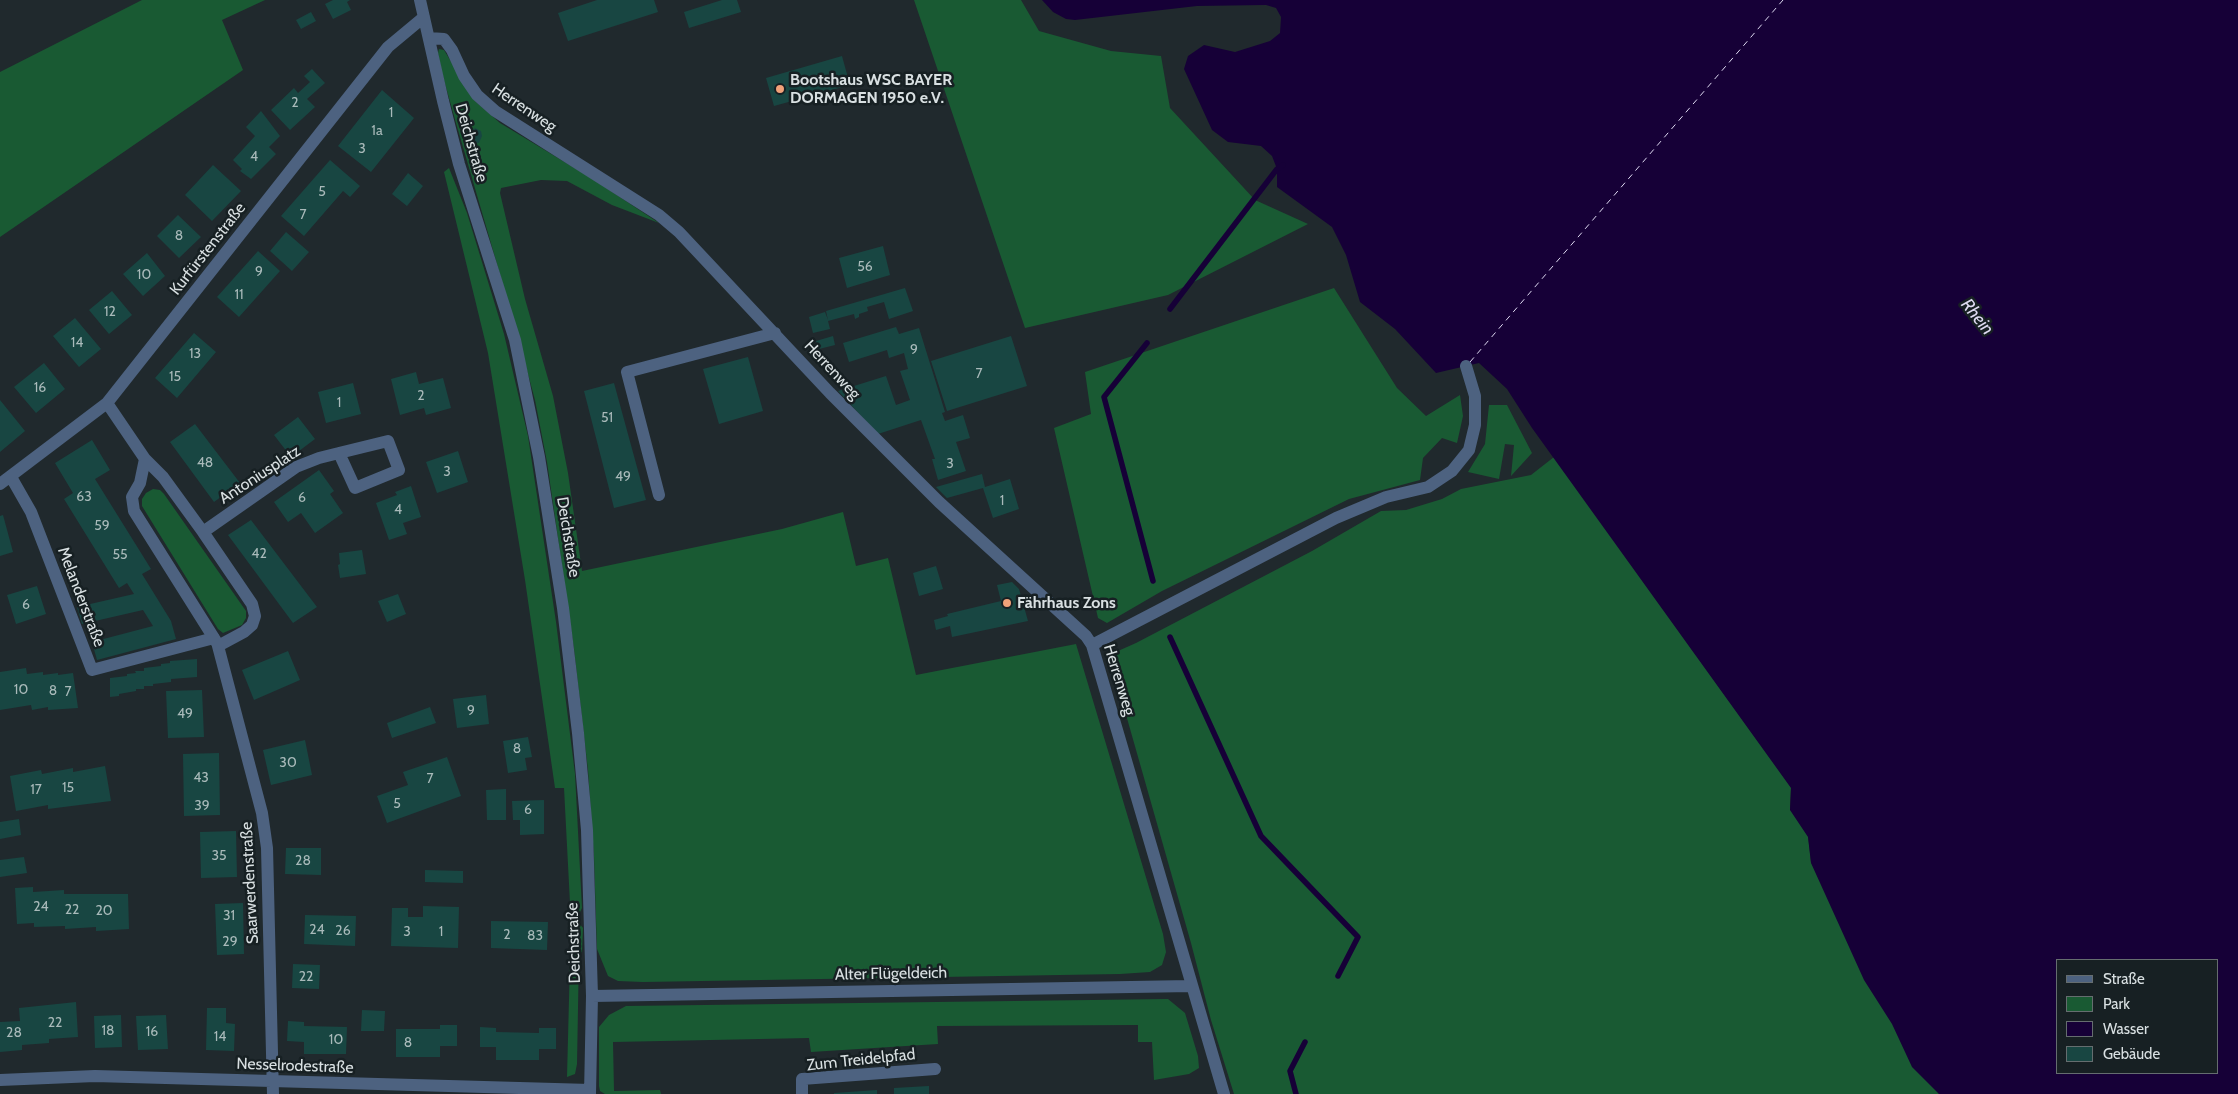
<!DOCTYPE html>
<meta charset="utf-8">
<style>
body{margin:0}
#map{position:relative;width:2238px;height:1094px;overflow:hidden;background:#20292d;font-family:Cabin,sans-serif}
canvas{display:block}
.legend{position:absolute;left:2056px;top:959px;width:162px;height:115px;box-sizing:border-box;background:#172023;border:1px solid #656d6f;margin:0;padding:6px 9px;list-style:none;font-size:15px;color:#d9e0e2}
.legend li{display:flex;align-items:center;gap:10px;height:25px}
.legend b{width:25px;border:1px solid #656d6f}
</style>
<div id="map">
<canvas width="2238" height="1094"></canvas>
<ul class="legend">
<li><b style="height:6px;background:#4d6280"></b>Straße</li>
<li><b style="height:14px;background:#195a33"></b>Park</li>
<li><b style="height:14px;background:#160037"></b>Wasser</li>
<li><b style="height:14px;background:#184642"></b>Gebäude</li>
</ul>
</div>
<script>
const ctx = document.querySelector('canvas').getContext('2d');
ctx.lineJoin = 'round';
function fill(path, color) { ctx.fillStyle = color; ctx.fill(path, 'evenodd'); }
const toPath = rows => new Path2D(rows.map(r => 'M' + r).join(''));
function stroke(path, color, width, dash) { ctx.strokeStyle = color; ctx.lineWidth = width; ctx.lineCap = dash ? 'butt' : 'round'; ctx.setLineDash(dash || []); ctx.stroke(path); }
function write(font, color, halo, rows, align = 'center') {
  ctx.font = font + ' Cabin,sans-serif'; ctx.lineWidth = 5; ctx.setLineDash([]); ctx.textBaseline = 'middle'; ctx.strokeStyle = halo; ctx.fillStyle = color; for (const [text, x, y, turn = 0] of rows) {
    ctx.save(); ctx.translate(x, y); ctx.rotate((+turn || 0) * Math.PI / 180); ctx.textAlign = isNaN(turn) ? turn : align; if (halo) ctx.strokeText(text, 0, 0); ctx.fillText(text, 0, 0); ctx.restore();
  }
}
fill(toPath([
 [142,0,265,0,222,20,243,70,0,237,0,72],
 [914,0,1021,0,1039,31,1111,51,1161,56,1170,108,1255,200,1308,224,1168,295,1025,328],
 [439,49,444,50,475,101,500,123,591,178,659,223,612,205,567,181,541,180,501,188,500,193,525,299,553,396,568,473,582,571,782,529,843,512,856,566,888,558,916,675,1076,644,1163,934,1166,952,1162,965,1150,972,1120,974,643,982,618,981,608,976,597,949,594,857,588,770,574,649,547,462,535,400,515,326,456,123,442,73,438,53],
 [449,168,467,213,504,334,528,436,556,622,575,774,582,908,580,912,573,913,570,903,564,788,555,788,525,580,488,353,444,172],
 [1334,288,1397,388,1426,416,1460,395,1463,416,1457,443,1442,438,1423,458,1420,480,1349,499,1162,591,1107,623,1098,618,1054,428,1091,414,1085,372],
 [1489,405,1507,405,1532,453,1511,476,1514,445,1505,444,1499,479,1468,472,1485,444],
 [1554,457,1791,787,1790,809,1808,836,1811,862,1835,912,1939,1094,1234,1094,1211,1020,1191,943,1109,655,1136,643,1312,551,1381,511,1406,510,1442,499,1461,489,1531,475],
 [153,489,160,490,164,494,246,611,246,618,242,625,223,633,218,629,142,506,142,499,146,493],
 [571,921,579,923,583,928,582,952,579,953,577,1064,575,1074,567,1077],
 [1168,999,1185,1013,1198,1056,1199,1068,1189,1074,1154,1080,1152,1042,1138,1042,1138,1025,937,1026,938,1044,811,1052,809,1038,613,1042,614,1091,660,1090,661,1094,605,1094,600,1091,599,1086,599,1027,609,1015,626,1006]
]), '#195a33');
fill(toPath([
 [1042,0,2238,0,2238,1094,1939,1094,1912,1067,1892,1024,1864,980,1811,863,1808,837,1790,810,1791,788,1532,428,1507,389,1479,363,1436,373,1395,329,1360,302,1346,255,1332,227,1277,187,1277,169,1272,156,1261,146,1228,142,1212,130,1184,69,1188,56,1204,45,1235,52,1270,41,1280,33,1281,17,1276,8,1266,5,1197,6,1075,20,1066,19,1053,12],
 [2057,960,2217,960,2217,1073,2057,1073]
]), '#160037');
stroke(toPath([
 [1170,309,1277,169,1283,165],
 [1147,343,1104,397,1153,581],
 [1170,637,1261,836,1358,937,1338,976],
 [1296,1094,1290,1071,1305,1042]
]), '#160037', 5.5);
stroke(toPath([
 [1470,362,1783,0]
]), '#dedaf1', 1, [6, 5]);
fill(toPath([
 [333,0,350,0,347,2,351,10,333,19,325,4],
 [597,0,654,0,658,12,568,41,558,13],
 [722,0,737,0,741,12,689,28,684,12],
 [311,12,316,21,301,29,296,20],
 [842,56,850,85,774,106,766,78],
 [312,69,325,83,307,99,315,107,290,130,271,110,294,88,298,93,310,82,304,76],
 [382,90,414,118,371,172,338,146],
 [261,111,280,136,269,147,276,154,251,179,240,171,242,169,233,160,255,136,246,127],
 [475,128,481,131,482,136,479,143,470,143,467,134],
 [330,160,360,186,350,197,343,191,304,236,281,216],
 [213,165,241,191,212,221,185,195],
 [408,173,423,186,407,206,392,194],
 [178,215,201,237,179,258,157,236],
 [286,232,309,252,292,271,270,251],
 [883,246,890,275,847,288,839,258],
 [258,251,280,271,239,317,217,297],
 [147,253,165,276,143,296,123,274],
 [905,288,913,311,889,319,884,302,867,307,868,311,859,314,859,317,855,319,854,314,828,321,830,329,813,333,809,317,825,312,828,320,826,311],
 [112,291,132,315,109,334,89,310],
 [75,318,101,349,79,367,53,336],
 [896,327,899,334,919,328,945,412,942,413,945,421,963,415,970,438,956,442,966,471,938,480,932,459,935,459,921,420,878,434,838,391,886,376,896,405,910,400,900,371,908,369,904,353,889,358,887,350,849,362,843,343],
 [194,333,216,352,177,398,155,378],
 [833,336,835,345,819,349,816,341],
 [1011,336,1027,386,947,411,931,361],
 [748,357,763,411,719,424,703,369],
 [44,363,65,389,36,413,14,387],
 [416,372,419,384,443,378,451,408,426,415,424,408,400,415,391,379],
 [353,383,361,414,326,423,318,392],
 [614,383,646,500,614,508,584,391],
 [0,400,25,431,0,452],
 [298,417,315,439,291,457,274,435],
 [195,424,240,483,214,502,170,442],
 [92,440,110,470,95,479,151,569,142,574,171,621,176,639,97,660,92,642,153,626,143,610,82,624,77,607,134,594,127,583,119,588,64,499,73,493,55,463],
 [458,451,468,482,437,493,426,462],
 [319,470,334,491,330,494,343,513,315,533,301,513,288,522,274,502],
 [982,474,985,487,1010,479,1019,509,993,518,983,488,947,498,936,487],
 [411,486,421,517,403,523,407,534,389,540,376,503,397,495,395,492],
 [3,515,13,552,0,556,0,516],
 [251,520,317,607,293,623,228,535],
 [362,550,366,574,340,578,338,565,340,564,339,553],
 [936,566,943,589,919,596,913,573],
 [1012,582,1019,589,1028,621,952,637,950,626,936,630,934,620,948,616,947,614,1001,601,997,585],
 [37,586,46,614,16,624,7,595],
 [398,594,406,614,387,622,378,601],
 [288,651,300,680,254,700,242,670],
 [197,659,197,677,171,679,171,682,153,684,153,686,144,686,144,689,136,689,136,691,119,694,119,696,110,697,110,678,127,676,127,674,136,673,135,671,144,671,144,668,161,666,161,664,170,663,170,661],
 [26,668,27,674,43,672,43,675,58,673,58,675,73,673,78,708,48,710,48,707,32,710,31,705,0,710,0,672],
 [202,690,204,737,168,738,166,691],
 [486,695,489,724,457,728,453,699],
 [430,707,436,723,392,738,387,723],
 [528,737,532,757,525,758,527,770,508,773,503,741],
 [305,740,312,775,271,785,263,750],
 [219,753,220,815,184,816,183,754],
 [447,757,461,796,387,823,377,796,408,785,403,772],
 [105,766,111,801,48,809,48,805,16,811,10,776,41,770,42,774,73,768,73,772],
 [506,789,506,820,487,820,486,790],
 [544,800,544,834,520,835,520,820,513,820,512,801],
 [19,819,21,835,0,839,0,822],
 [236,831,237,877,201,878,200,832],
 [286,848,321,848,321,875,285,874],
 [24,857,27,873,0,877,0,860],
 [425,870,463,871,463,883,425,882],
 [33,887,33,892,64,890,64,894,128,894,129,929,96,931,96,927,65,929,65,926,34,927,34,923,17,924,15,888],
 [243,903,244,954,217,955,215,904],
 [423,906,459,907,458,948,391,946,392,908,408,908,408,917,423,917],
 [305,915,356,916,355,946,304,944],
 [491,921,548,922,547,950,491,948],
 [293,964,320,965,319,989,292,988],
 [76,1002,78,1037,49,1039,49,1043,22,1045,22,1050,0,1052,0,1022,20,1021,19,1008],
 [207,1008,226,1008,226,1023,235,1024,234,1051,206,1050],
 [362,1010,385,1011,384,1031,361,1031],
 [121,1015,122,1047,95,1048,94,1016],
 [166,1015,168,1049,138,1050,136,1016],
 [288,1021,304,1022,304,1026,347,1027,346,1054,304,1054,304,1042,287,1041],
 [440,1025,457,1025,457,1046,440,1046,440,1057,396,1057,396,1029,440,1029],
 [480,1027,496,1028,496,1032,539,1033,539,1028,556,1028,556,1049,539,1049,539,1060,496,1060,496,1047,480,1047],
 [929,1086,929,1094,894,1094,894,1088],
 [877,1090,877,1094,834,1094,834,1093]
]), '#184642');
stroke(toPath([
 [420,0,443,101,459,164,515,340,539,457,563,608,578,733,587,830,592,996,590,1094],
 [429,38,444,39,452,50,464,76,477,95,495,111,659,215,679,232,830,393,939,502,1086,636,1092,645,1224,1094],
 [107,403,145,459,163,477,203,532,252,604,255,616,252,625,244,632,218,646,262,813,267,848,273,1094],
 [145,459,140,483,132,497,134,511,217,643],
 [11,477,31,512,92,670,214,638],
 [0,484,107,403,388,47,424,17],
 [659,495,627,372,775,333],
 [203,532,296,467,319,458,339,453,388,441,399,470,355,488,339,453],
 [1092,645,1336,518,1386,497,1428,487,1452,471,1469,450,1475,425,1475,396,1466,366],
 [592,996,1191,986],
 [0,1080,95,1076,590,1090],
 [802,1094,802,1079,935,1069]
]), '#4d6280', 12);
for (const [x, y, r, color] of [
 [780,89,5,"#f0a279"],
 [1007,603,5,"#f0a279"]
]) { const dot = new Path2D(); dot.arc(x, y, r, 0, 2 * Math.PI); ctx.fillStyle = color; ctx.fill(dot); stroke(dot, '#172023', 2); }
write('14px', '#a9baba', null, [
 ["2",295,103],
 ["1",391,113],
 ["1a",377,131],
 ["3",362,149],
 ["4",254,157],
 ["5",322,192],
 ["7",303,215],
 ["8",179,236],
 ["56",865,267],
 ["9",259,272],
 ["10",144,275],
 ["11",239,295],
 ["12",110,312],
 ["14",77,343],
 ["9",914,350],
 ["13",195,354],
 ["7",979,374],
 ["15",175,377],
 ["16",40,388],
 ["2",421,396],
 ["1",339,403],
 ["51",607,418],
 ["48",205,463],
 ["3",950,464],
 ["3",447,472],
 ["49",623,477],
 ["63",84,497],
 ["6",302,498],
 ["1",1002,501],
 ["4",398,510],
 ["59",102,526],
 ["42",259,554],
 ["55",120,555],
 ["6",26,605],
 ["10",21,690],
 ["8",53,691],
 ["7",68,692],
 ["9",471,711],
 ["49",185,714],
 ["8",517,749],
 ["30",288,763],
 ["43",201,778],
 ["7",430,779],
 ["15",68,788],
 ["17",36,790],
 ["5",397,804],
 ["39",202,806],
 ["6",528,810],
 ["35",219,856],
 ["28",303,861],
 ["24",41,907],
 ["22",72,910],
 ["20",104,911],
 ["31",229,916],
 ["24",317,930],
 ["26",343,931],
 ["3",407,932],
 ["1",441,932],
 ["2",507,935],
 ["83",535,936],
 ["29",230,942],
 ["22",306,977],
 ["22",55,1023],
 ["18",108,1031],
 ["16",152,1032],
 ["28",14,1033],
 ["14",220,1037],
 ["10",336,1040],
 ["8",408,1043]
]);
write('bold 16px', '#d9e0e2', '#172023', [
 ["Bootshaus WSC BAYER",790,80],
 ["DORMAGEN 1950 e.V.",790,98],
 ["Fährhaus Zons",1017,603]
], 'left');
write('16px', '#d9e0e2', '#172023', [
 ["Herrenweg",524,108,34],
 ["Deichstraße",471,143,74],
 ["Kurfürstenstraße",208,249,-52],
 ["Herrenweg",832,370,47],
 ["Antoniusplatz",260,475,-33],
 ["Deichstraße",568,537,81],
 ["Melanderstraße",81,597,69],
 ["Herrenweg",1119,680,73],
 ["Saarwerdenstraße",250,883,-93],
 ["Deichstraße",574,943,-92],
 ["Alter Flügeldeich",891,974,-1],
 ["Zum Treidelpfad",861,1060,-6],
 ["Nesselrodestraße",295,1066,2]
]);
write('italic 18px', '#dedaf1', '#172023', [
 ["Rhein",1977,317,51]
]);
</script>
